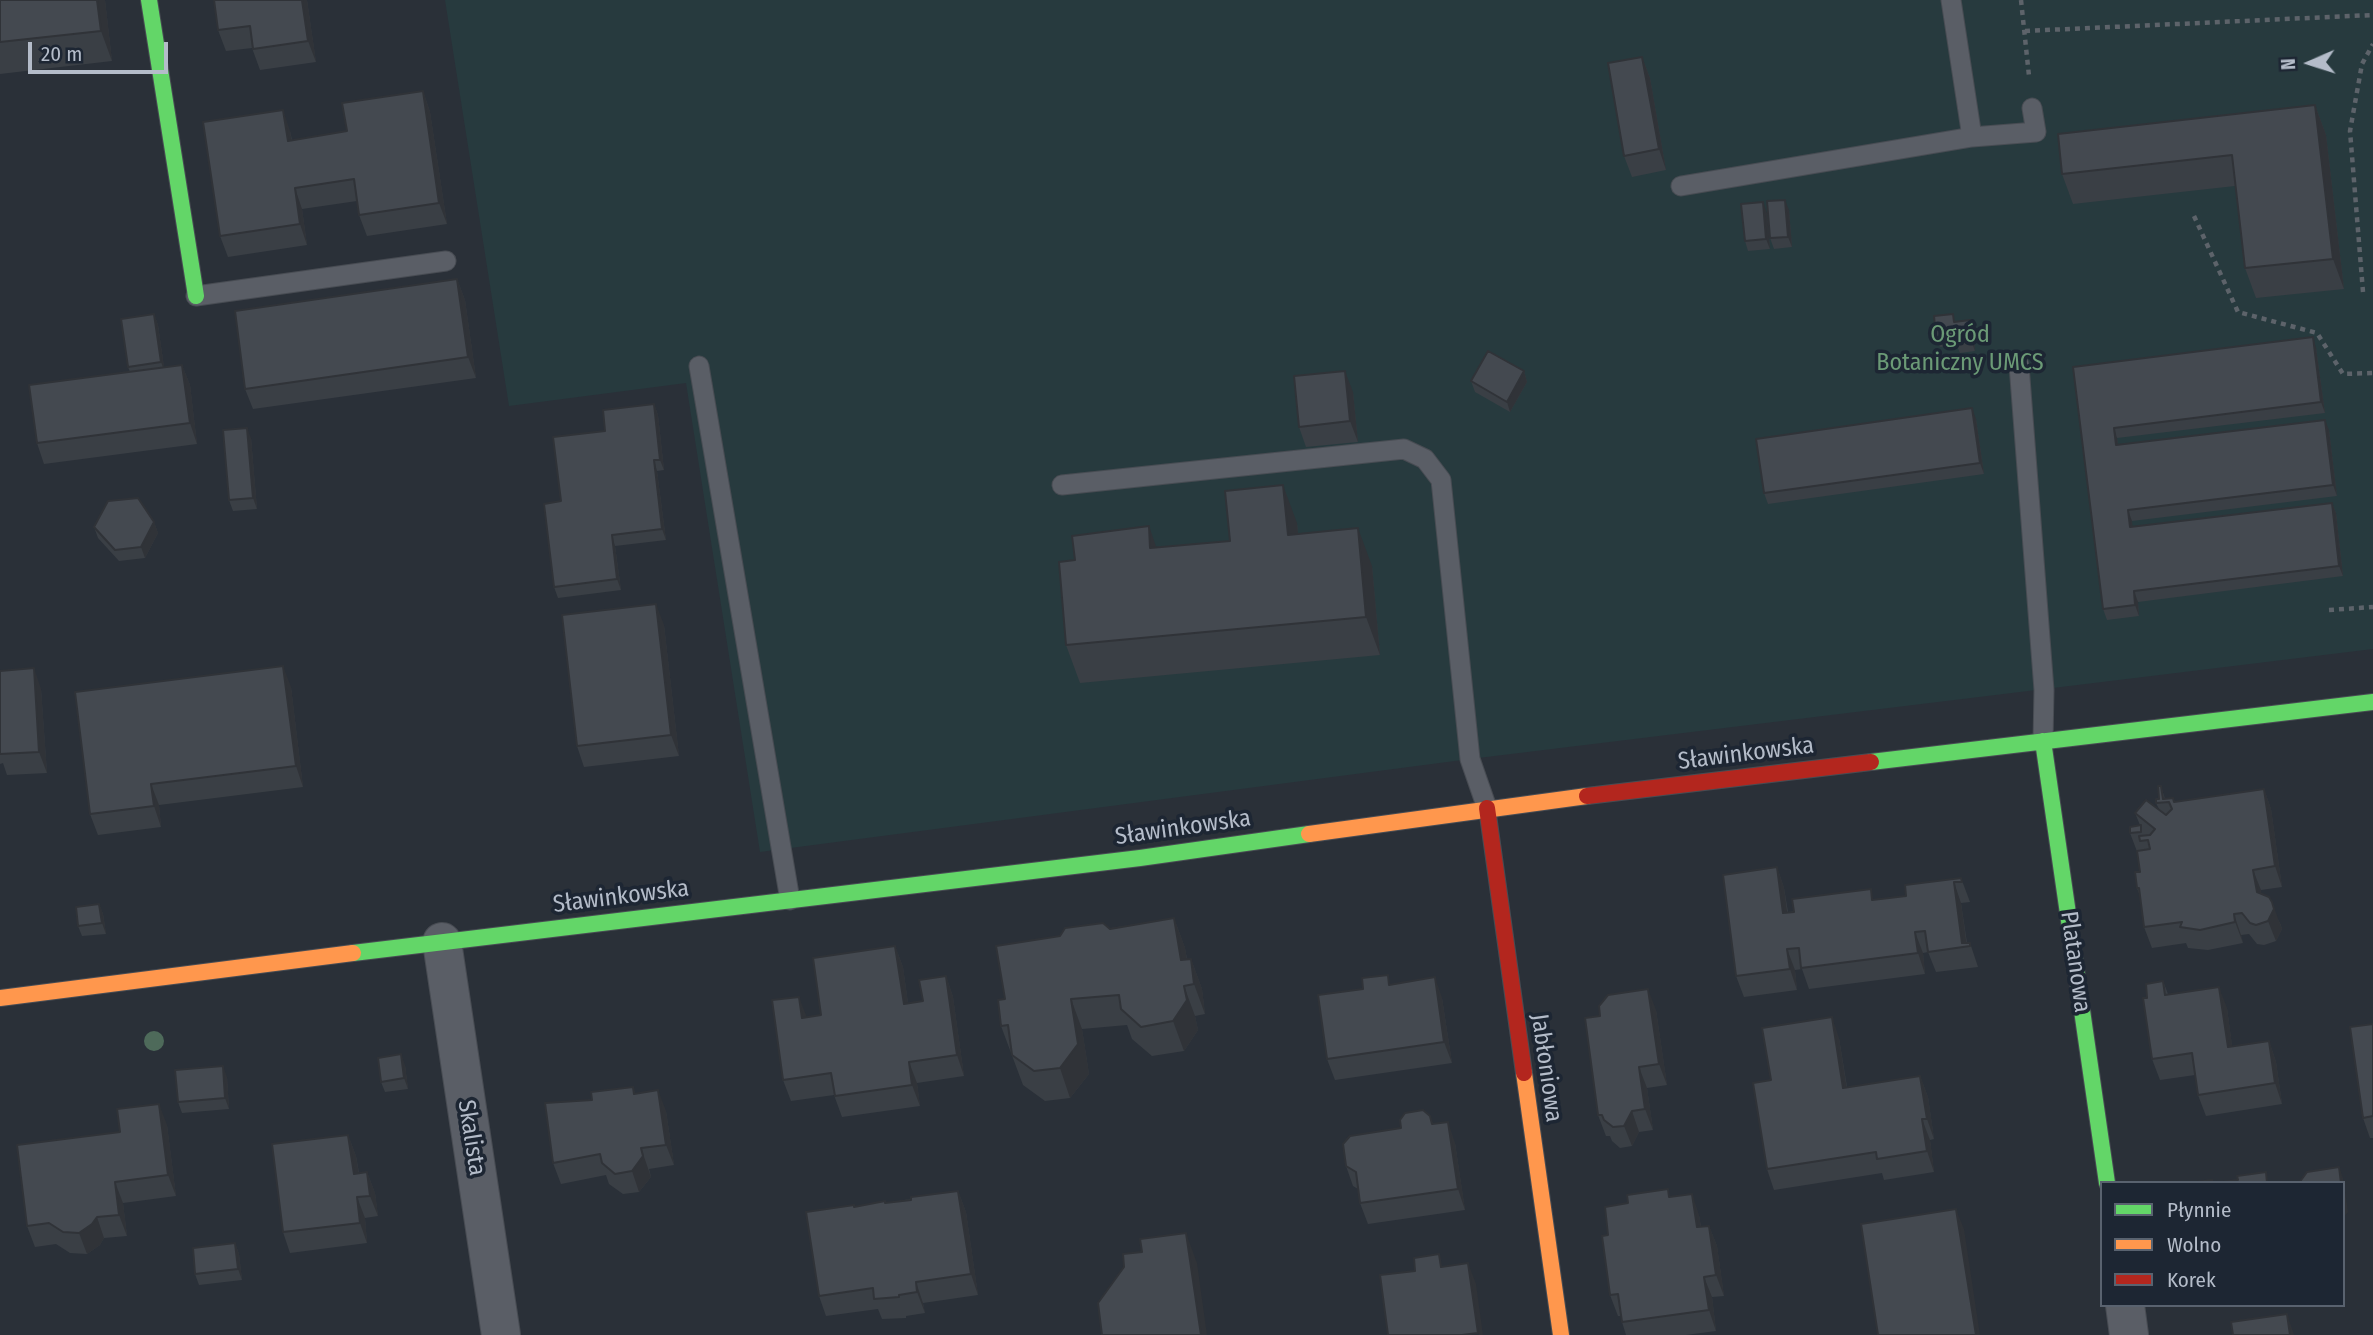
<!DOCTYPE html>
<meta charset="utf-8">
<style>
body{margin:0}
#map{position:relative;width:2373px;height:1335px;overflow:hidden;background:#2a3038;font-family:"Fira Sans Condensed",sans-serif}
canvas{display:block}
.legend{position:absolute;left:2100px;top:1181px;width:245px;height:126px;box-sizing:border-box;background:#1d2633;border:2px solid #59626f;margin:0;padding:9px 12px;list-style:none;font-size:21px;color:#b4bcc9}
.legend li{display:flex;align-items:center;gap:14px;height:35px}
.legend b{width:35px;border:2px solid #59626f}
.north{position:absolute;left:2275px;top:28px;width:70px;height:70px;-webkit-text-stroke:5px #1d2633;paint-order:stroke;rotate:267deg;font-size:19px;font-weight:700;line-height:28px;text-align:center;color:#b4bcc9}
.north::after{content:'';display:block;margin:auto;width:24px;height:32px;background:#b4bcc9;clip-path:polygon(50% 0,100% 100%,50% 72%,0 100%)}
.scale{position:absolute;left:28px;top:42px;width:140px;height:32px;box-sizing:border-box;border:4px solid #b4bcc9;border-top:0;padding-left:9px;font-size:21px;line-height:24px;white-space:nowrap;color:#b4bcc9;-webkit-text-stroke:5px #1d2633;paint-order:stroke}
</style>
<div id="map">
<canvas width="2373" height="1335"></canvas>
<ul class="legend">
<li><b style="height:9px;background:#63d668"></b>Płynnie</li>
<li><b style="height:9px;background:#ff974d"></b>Wolno</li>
<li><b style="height:9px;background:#b3261e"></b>Korek</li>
</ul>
<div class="north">N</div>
<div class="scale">20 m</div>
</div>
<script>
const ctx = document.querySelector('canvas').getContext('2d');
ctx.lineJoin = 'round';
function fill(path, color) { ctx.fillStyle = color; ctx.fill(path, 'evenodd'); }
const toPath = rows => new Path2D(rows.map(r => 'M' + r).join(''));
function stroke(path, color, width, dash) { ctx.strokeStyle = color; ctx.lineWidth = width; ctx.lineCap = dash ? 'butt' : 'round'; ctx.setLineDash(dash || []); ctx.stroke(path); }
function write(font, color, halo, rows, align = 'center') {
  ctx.font = font + ' "Fira Sans Condensed",sans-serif'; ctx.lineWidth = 7; ctx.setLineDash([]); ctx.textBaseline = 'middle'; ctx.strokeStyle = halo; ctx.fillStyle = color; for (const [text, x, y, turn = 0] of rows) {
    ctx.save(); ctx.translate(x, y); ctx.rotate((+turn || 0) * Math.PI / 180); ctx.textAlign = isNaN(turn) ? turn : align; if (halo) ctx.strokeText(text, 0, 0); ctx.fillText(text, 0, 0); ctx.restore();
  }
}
fill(toPath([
 [445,0,2373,0,2373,649,1470,759,760,852,686,383,509,406]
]), '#273a3e');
const lane = toPath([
 [1951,0,1972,137],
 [1681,186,1972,137,2036,132,2032,108],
 [196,296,446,261],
 [2019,365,2044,690,2043,741],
 [699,366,790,900],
 [1062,485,1404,449,1425,459,1441,480,1470,759,1487,808]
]);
const street = toPath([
 [442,942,501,1335],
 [2125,1305,2129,1335]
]);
const fast = toPath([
 [149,0,196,296],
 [2043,741,2107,1183],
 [1871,762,2373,702],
 [353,953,1140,858,1309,834]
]);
const slow = toPath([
 [1309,834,1587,796],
 [0,998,353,953],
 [1524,1073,1561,1335]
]);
const jam = toPath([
 [1587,796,1871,762],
 [1487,808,1524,1073]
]);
stroke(lane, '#484c53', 21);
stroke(street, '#484c53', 40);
stroke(fast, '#484c53', 18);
stroke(slow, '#484c53', 18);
stroke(jam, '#484c53', 18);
stroke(toPath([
 [2021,0,2029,76],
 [2025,31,2373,15],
 [2194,216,2238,312,2317,333,2343,374,2373,373],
 [2363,292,2350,131,2362,64,2373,44],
 [2329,610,2373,607]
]), '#5d636a', 4.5, [5, 5]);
stroke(lane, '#5a5e66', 19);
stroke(street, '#5a5e66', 38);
stroke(fast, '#63d668', 16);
stroke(slow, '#ff974d', 16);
stroke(jam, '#b3261e', 16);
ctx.fillStyle = '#4e6a5a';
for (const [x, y] of [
 [154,1041]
]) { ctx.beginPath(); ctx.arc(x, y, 10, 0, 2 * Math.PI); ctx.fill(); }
fill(toPath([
 [0,0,105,0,112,61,0,74],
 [214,0,307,0,316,62,260,70,252,48,226,51,218,30],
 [1642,57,1650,78,1666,170,1632,177,1624,156],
 [423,91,430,112,447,224,367,236,359,215,357,201,302,209,307,245,228,257,220,236,290,131,292,140,347,131],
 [2315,105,2326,135,2344,289,2256,298,2245,268,2235,186,2073,204,2062,174],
 [1789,210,1792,247,1774,249,1770,238],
 [1767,213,1770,249,1748,251,1745,241],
 [457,279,465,300,476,378,253,409,245,389],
 [154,314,158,325,164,367,182,365,190,385,197,444,44,464,37,443,130,372,128,367],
 [1970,320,1973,330,1975,351,1960,353,1957,346,1940,347,1936,337],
 [2316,348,2325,413,2117,438,2118,445,2329,430,2337,496,2132,521,2132,527,2332,503,2336,513,2343,576,2138,602,2139,616,2107,620,2103,609,2073,367],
 [1524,371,1527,382,1510,412,1475,392,1471,381],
 [1353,392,1358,442,1306,447,1299,427],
 [654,404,658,415,664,470,657,471,666,540,615,546,621,590,558,598,554,587,561,501,605,431],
 [1976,419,1984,474,1768,504,1764,493],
 [251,438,257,509,233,511,229,500],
 [154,522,158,533,145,558,119,561,98,538,94,527],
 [1297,523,1298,534,1372,566,1380,655,1080,683,1066,645,1075,560,1156,547,1230,541],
 [664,625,679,756,584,767,577,746],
 [0,671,41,689,47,773,7,775,3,763,0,764],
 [291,687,303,787,159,805,161,827,98,835,90,814],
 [2161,786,2165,799,2175,802,2264,789,2271,809,2282,887,2261,890,2261,894,2280,923,2282,929,2276,941,2264,945,2257,944,2249,934,2241,935,2243,943,2208,950,2188,948,2186,943,2152,948,2144,927,2141,899,2137,888,2140,872,2138,854,2130,833,2140,825,2135,813,2159,809,2156,803,2159,799],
 [1777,867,1784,888,1788,912,1906,896,1961,878,1970,902,1961,903,1967,943,1970,943,1978,967,1936,972,1928,952,1923,953,1925,974,1809,989,1802,969,1795,970,1797,990,1744,997,1736,976],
 [99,904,103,914,106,934,82,936,78,926],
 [1174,918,1185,948,1187,959,1191,959,1202,989,1205,1014,1195,1016,1198,1030,1184,1051,1152,1056,1132,1039,1127,1025,1082,1029,1089,1074,1070,1098,1045,1101,1023,1085,1001,1026,1005,999,1060,936],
 [895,946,903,967,908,1003,923,1001,946,976,953,997,964,1076,917,1083,920,1106,842,1117,834,1095,791,1101,783,1080,807,1018,821,1015],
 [2163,981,2168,994,2227,1008,2232,1046,2269,1041,2276,1062,2282,1104,2206,1116,2198,1095,2195,1075,2160,1080,2152,1059,2147,998],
 [1392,984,1442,998,1452,1063,1335,1080,1327,1059],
 [1656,1010,1667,1085,1647,1088,1653,1130,1639,1132,1632,1146,1620,1148,1612,1141,1610,1136,1606,1136,1598,1115],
 [2373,1024,2373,1138,2370,1138,2363,1118],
 [1839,1038,1847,1087,1920,1076,1928,1097,1934,1139,1930,1140,1934,1172,1884,1180,1882,1173,1774,1190,1767,1169,1771,1080],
 [405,1065,408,1089,385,1092,381,1082],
 [227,1077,229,1109,182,1113,178,1102],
 [633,1087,635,1093,666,1111,674,1165,649,1169,651,1177,639,1192,623,1194,609,1184,606,1175,561,1184,553,1163,592,1100],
 [1430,1116,1433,1124,1455,1143,1465,1210,1368,1224,1360,1203,1358,1189,1353,1186,1346,1166,1401,1128],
 [167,1125,176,1196,123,1203,127,1236,104,1238,100,1245,87,1254,70,1253,56,1244,35,1247,27,1226,120,1132],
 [348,1135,356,1156,359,1173,367,1172,375,1193,378,1216,365,1218,367,1243,290,1253,283,1232],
 [958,1191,966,1212,978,1295,923,1303,925,1313,906,1316,906,1318,882,1319,878,1309,826,1316,819,1296,855,1207,885,1201,886,1203],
 [1671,1197,1699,1215,1701,1227,1709,1226,1717,1246,1724,1296,1712,1297,1716,1331,1686,1335,1626,1335,1622,1322,1621,1316,1618,1316,1610,1295,1608,1235],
 [235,1243,239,1254,242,1280,199,1285,195,1274]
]), '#3a3f45');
fill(toPath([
 [97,0,105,0,112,61,101,31],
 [302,0,307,0,316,62,308,41],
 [1642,57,1650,78,1666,170,1659,149],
 [423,91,430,112,447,224,439,203],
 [2315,105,2326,135,2344,289,2333,259],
 [283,110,290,131,295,161,288,141],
 [295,188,302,209,307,245,300,224],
 [1785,200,1789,210,1792,247,1788,237],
 [1763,202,1767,213,1770,249,1766,239],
 [457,279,465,300,476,378,468,357],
 [154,314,158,325,165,373,161,362],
 [1970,320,1973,330,1975,351,1971,340],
 [2313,337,2316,348,2325,413,2321,402],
 [182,365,190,385,197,444,190,423],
 [1345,371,1353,392,1358,442,1350,421],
 [1524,371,1527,382,1510,412,1507,402],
 [654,404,658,415,664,470,660,460],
 [1972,408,1976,419,1984,474,1980,463],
 [2325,420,2329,430,2337,496,2333,485],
 [247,428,251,438,257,509,253,498],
 [2114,428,2117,438,2120,456,2116,445],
 [654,460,657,471,666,540,662,529],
 [1283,485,1297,523,1302,572,1288,535],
 [2332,503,2336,513,2343,576,2339,566],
 [2128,510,2132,521,2134,538,2130,527],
 [154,522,158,533,145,558,141,547],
 [1149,526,1162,564,1150,548],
 [1358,528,1372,566,1380,655,1366,617],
 [612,535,615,546,621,590,617,579],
 [2134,591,2138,602,2139,616,2135,605],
 [656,604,664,625,679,756,671,735],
 [283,666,291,687,303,787,296,766],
 [34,668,41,689,47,773,39,752],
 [151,784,159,805,161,827,154,806],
 [2264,789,2271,809,2282,887,2275,866],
 [1777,867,1784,888,1790,934,1783,913],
 [2253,870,2261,890,2264,913,2257,892],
 [1954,882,1961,903,1967,947,1962,943],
 [2272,902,2282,929,2276,941,2268,921],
 [99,904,103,914,106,934,102,923],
 [2234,914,2241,935,2243,943,2235,922],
 [1174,918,1185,948,1191,985,1181,960],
 [1915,932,1923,953,1925,974,1918,953],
 [895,946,903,967,911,1025,904,1004],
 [1787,949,1795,970,1797,990,1790,969],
 [1191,959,1202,989,1205,1014,1194,984],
 [946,976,953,997,964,1076,957,1055],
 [1435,977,1442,998,1452,1063,1444,1042],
 [1184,986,1195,1016,1198,1030,1184,1051,1173,1021],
 [2219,987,2227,1008,2235,1068,2228,1047],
 [1648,989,1656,1010,1667,1085,1659,1064],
 [799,997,807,1018,802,1018],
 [1071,999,1082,1029,1089,1074,1070,1098,1060,1068],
 [1832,1017,1839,1038,1850,1109,1843,1088],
 [2269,1041,2276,1062,2282,1104,2275,1083],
 [401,1054,405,1065,408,1089,404,1078],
 [909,1062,917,1083,920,1106,912,1085],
 [223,1066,227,1077,229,1109,225,1098],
 [1639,1067,1647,1088,1653,1130,1645,1109],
 [1920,1076,1928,1097,1934,1139,1927,1119],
 [658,1090,666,1111,674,1165,666,1145],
 [159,1104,167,1125,176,1196,168,1175],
 [1632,1111,1639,1132,1632,1146,1624,1126],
 [1922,1119,1930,1140,1934,1172,1927,1151],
 [1448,1122,1455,1143,1465,1210,1458,1189],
 [348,1135,356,1156,362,1194,354,1174],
 [641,1148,651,1177,639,1192,632,1171],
 [2339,1167,2343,1178,2348,1212,2343,1218,2343,1183,2341,1183],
 [367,1172,375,1193,378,1216,370,1196],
 [115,1182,123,1203,127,1236,119,1215],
 [958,1191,966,1212,978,1295,971,1274],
 [1692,1194,1699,1215,1704,1248,1697,1227],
 [357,1197,365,1218,367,1243,360,1223],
 [1956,1209,1964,1229,1980,1335,1976,1335],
 [97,1217,104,1238,100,1245,87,1254,79,1233],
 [1709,1226,1717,1246,1724,1296,1716,1275],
 [1186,1233,1197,1263,1207,1335,1201,1335],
 [235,1243,239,1254,242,1280,238,1269],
 [1468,1263,1476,1284,1483,1335,1479,1335,1478,1333],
 [1704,1277,1712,1297,1716,1331,1709,1310],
 [916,1282,923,1303,925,1313,917,1292],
 [2287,1314,2294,1335,2290,1335]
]), '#303338');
const building = toPath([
 [0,0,97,0,101,31,0,42,0,0],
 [214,0,302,0,308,41,253,49,250,26,218,30,214,0],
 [1642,57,1659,149,1624,156,1608,63,1642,57],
 [423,91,439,203,359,215,354,179,295,188,300,224,220,236,203,122,283,110,288,141,347,131,342,103,423,91],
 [2315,105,2333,259,2245,268,2232,155,2062,174,2058,134,2315,105],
 [1785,200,1788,237,1770,238,1767,201,1785,200],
 [1763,202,1766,239,1745,241,1741,204,1763,202],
 [457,279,468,357,245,389,235,311,457,279],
 [154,314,161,362,128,367,121,319,154,314],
 [1953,314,1954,322,1970,320,1971,340,1956,342,1955,335,1936,337,1934,316,1953,314],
 [2313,337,2321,402,2114,428,2116,445,2325,420,2333,485,2128,510,2130,527,2332,503,2339,566,2134,591,2135,605,2103,609,2073,367,2313,337],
 [1488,351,1524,371,1507,402,1471,381,1488,351],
 [182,365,190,423,37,443,29,385,182,365],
 [1345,371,1350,421,1299,427,1294,376,1345,371],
 [654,404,660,460,654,460,662,529,612,535,617,579,554,587,544,504,561,501,553,437,605,431,603,410,654,404],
 [1972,408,1980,463,1764,493,1756,439,1972,408],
 [247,428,253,498,229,500,223,430,247,428],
 [1283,485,1288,535,1358,528,1366,617,1066,645,1059,562,1075,560,1072,536,1149,526,1150,548,1230,541,1225,491,1283,485],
 [138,498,154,522,141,547,115,550,94,527,108,501,138,498],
 [656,604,671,735,577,746,562,615,656,604],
 [283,666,296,766,151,784,154,806,90,814,75,692,283,666],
 [34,668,39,752,0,754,0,671,34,668],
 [2158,786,2161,786,2163,799,2173,798,2174,802,2264,789,2275,866,2253,870,2257,892,2269,897,2272,902,2274,909,2268,921,2256,925,2250,923,2242,913,2234,914,2235,922,2200,930,2180,927,2182,922,2144,927,2139,888,2137,888,2135,872,2140,872,2137,851,2150,849,2148,840,2140,841,2139,836,2150,835,2155,829,2135,813,2146,800,2166,815,2172,809,2169,802,2156,803,2156,799,2159,799,2158,786],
 [2141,825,2141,832,2130,833,2130,827,2141,825],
 [1777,867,1783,913,1794,912,1792,899,1871,889,1872,900,1906,896,1905,885,1961,878,1962,882,1954,882,1962,943,1970,943,1970,946,1928,952,1925,931,1915,932,1918,953,1801,968,1799,948,1787,949,1790,969,1736,976,1723,875,1777,867],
 [99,904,102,923,78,926,76,907,99,904],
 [1174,918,1181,960,1191,959,1194,984,1184,986,1187,1000,1173,1021,1141,1027,1121,1009,1119,995,1071,999,1078,1044,1060,1068,1034,1071,1012,1055,1008,1025,1001,1026,998,1000,1005,999,996,946,1060,936,1065,928,1103,923,1110,929,1174,918],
 [895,946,904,1004,923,1001,919,980,946,976,957,1055,909,1062,912,1085,835,1096,831,1073,783,1080,772,1000,799,997,802,1018,821,1015,813,958,895,946],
 [1388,975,1389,985,1435,977,1444,1042,1327,1059,1318,995,1363,989,1362,978,1388,975],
 [2163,981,2165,995,2219,987,2228,1047,2269,1041,2275,1083,2198,1095,2192,1053,2152,1059,2143,998,2147,998,2146,984,2163,981],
 [1648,989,1659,1064,1639,1067,1645,1109,1632,1111,1624,1126,1613,1127,1604,1120,1602,1115,1598,1115,1585,1018,1600,1016,1599,1006,1608,995,1648,989],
 [1832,1017,1843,1088,1920,1076,1927,1119,1922,1119,1927,1151,1877,1159,1876,1152,1767,1169,1753,1083,1771,1080,1762,1028,1832,1017],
 [2373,1024,2373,1116,2363,1118,2350,1027,2373,1024],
 [401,1054,404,1078,381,1082,378,1058,401,1054],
 [223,1066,225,1098,178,1102,175,1070,223,1066],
 [633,1087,634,1094,658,1090,666,1145,641,1148,643,1156,632,1171,615,1174,602,1163,600,1154,553,1163,545,1103,592,1100,591,1092,633,1087],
 [159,1104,168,1175,115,1182,119,1215,97,1217,92,1224,79,1233,63,1232,49,1223,27,1226,17,1145,120,1132,117,1109,159,1104],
 [1423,1110,1430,1116,1432,1124,1448,1122,1458,1189,1360,1203,1356,1172,1346,1166,1343,1144,1350,1136,1401,1128,1400,1120,1405,1113,1423,1110],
 [348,1135,354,1174,367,1172,370,1196,357,1197,360,1223,283,1232,272,1144,348,1135],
 [2339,1167,2341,1183,2299,1183,2307,1172,2339,1167],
 [2266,1172,2267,1183,2215,1183,2238,1180,2237,1176,2266,1172],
 [2212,1180,2212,1183,2189,1183,2212,1180],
 [1668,1189,1669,1197,1692,1194,1697,1227,1709,1226,1716,1275,1704,1277,1709,1310,1622,1322,1618,1294,1610,1295,1602,1236,1608,1235,1605,1207,1628,1203,1627,1195,1668,1189],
 [958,1191,971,1274,916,1282,917,1292,899,1295,899,1297,874,1299,873,1288,819,1296,806,1212,854,1205,854,1207,885,1201,885,1203,911,1200,911,1197,958,1191],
 [1956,1209,1976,1335,1878,1335,1861,1224,1956,1209],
 [1186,1233,1201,1335,1102,1335,1098,1303,1124,1267,1123,1254,1142,1252,1140,1239,1186,1233],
 [235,1243,238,1269,195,1274,193,1248,235,1243],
 [1439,1254,1441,1267,1468,1263,1478,1333,1462,1335,1388,1335,1380,1275,1415,1271,1414,1258,1439,1254],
 [2287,1314,2290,1335,2233,1335,2231,1322,2287,1314]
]);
fill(building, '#444950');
stroke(building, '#303338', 2);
write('24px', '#6b9a76', '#1d2633', [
 ["Ogród",1960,335],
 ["Botaniczny UMCS",1960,363]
]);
write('24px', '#b4bcc9', '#1d2633', [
 ["Sławinkowska",1746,754,-7],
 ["Sławinkowska",1183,828,-8],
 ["Sławinkowska",621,897,-7],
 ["Platanowa",2075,962,82],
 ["Jabłoniowa",1546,1068,82],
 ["Skalista",471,1138,81]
]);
</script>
